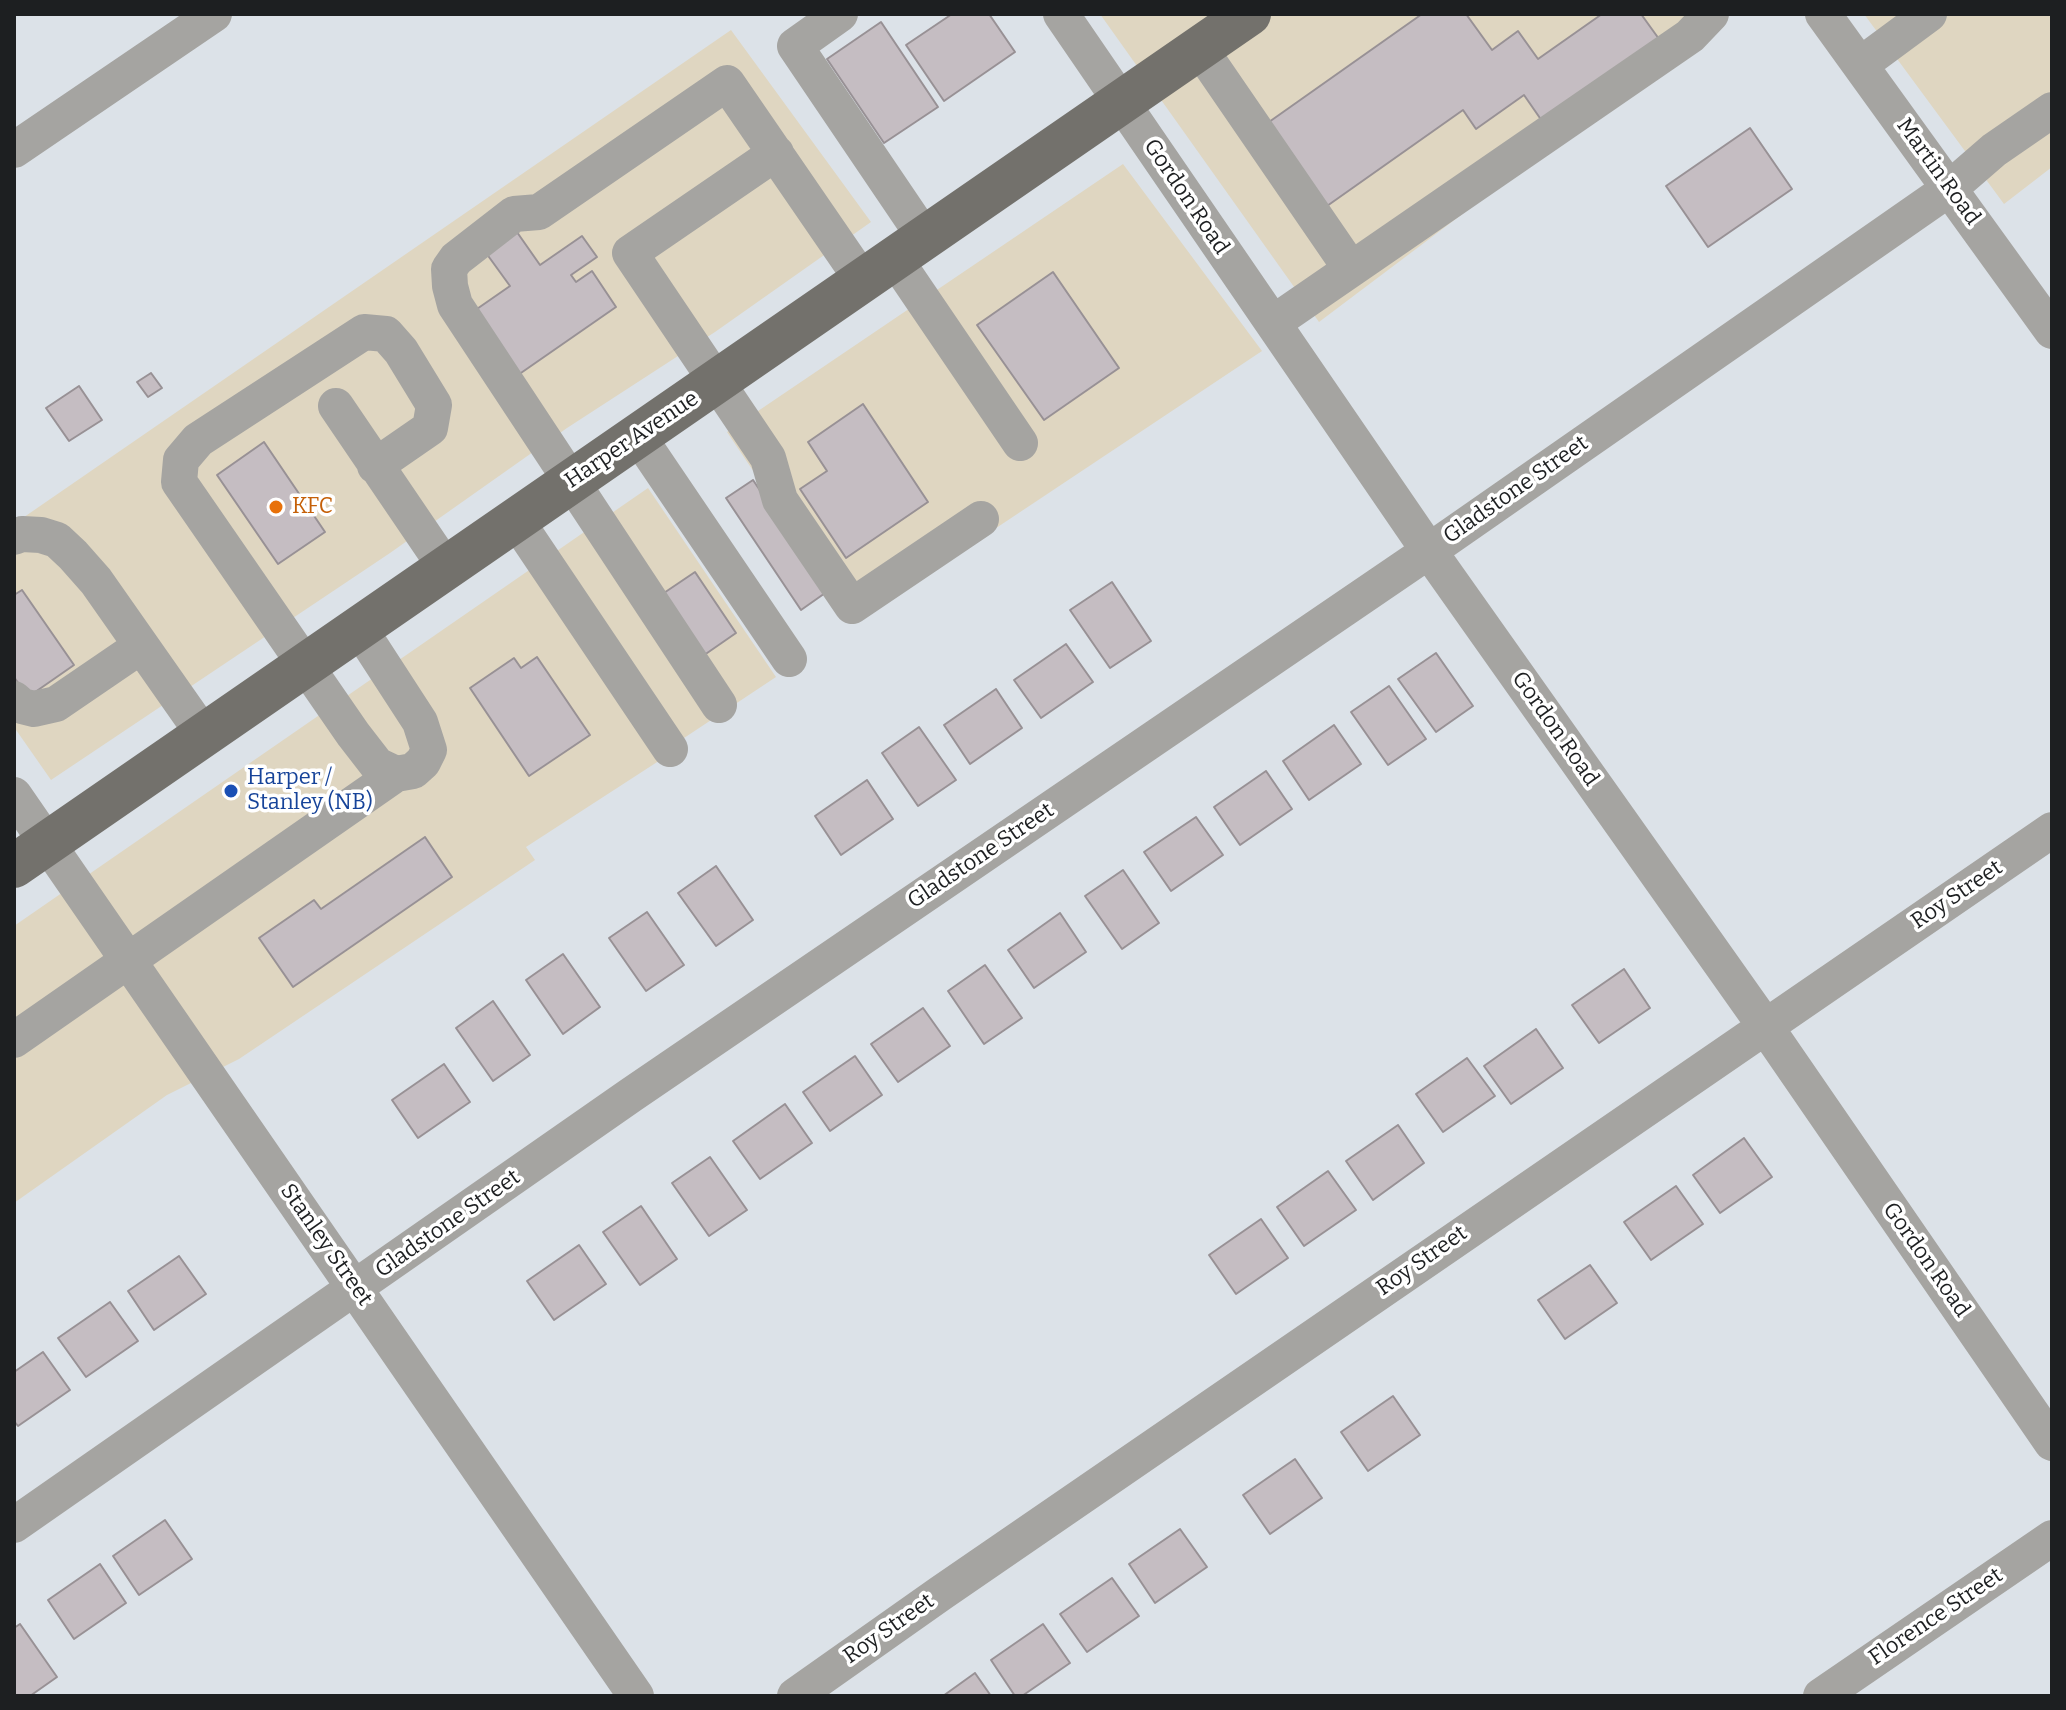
<!DOCTYPE html>
<style>
body{margin:0}
#map{position:relative;width:2066px;height:1710px;overflow:hidden;background:#dce2e8;font-family:Bitter,serif}
canvas{display:block}
.frame{position:absolute;inset:0;border:16px solid #1d1f21;pointer-events:none}
</style>
<div id="map">
<canvas width="2066" height="1710"></canvas>
<div class="frame"></div>
</div>
<script>
const ctx = document.querySelector('canvas').getContext('2d');
ctx.lineJoin = 'round';
function fill(path, color) { ctx.fillStyle = color; ctx.fill(path, 'evenodd'); }
const toPath = rows => new Path2D(rows.map(r => 'M' + r).join(''));
function stroke(path, color, width, dash) { ctx.strokeStyle = color; ctx.lineWidth = width; ctx.lineCap = dash ? 'butt' : 'round'; ctx.setLineDash(dash || []); ctx.stroke(path); }
function write(font, color, halo, rows, align = 'center') {
  ctx.font = font + ' Bitter,serif'; ctx.lineWidth = 7; ctx.setLineDash([]); ctx.textBaseline = 'middle'; ctx.strokeStyle = halo; ctx.fillStyle = color; for (const [text, x, y, turn = 0] of rows) {
    ctx.save(); ctx.translate(x, y); ctx.rotate((+turn || 0) * Math.PI / 180); ctx.textAlign = isNaN(turn) ? turn : align; if (halo) ctx.strokeText(text, 0, 0); ctx.fillText(text, 0, 0); ctx.restore();
  }
}
fill(toPath([
 [1100,14,1728,14,1319,322],
 [1864,14,2052,14,2052,167,2004,204],
 [731,30,871,222,715,332,567,428,390,553,51,780,14,727,14,524],
 [1123,164,1262,351,855,622,727,432],
 [648,488,776,677,678,742,668,755,526,847,535,860,239,1059,167,1095,14,1203,14,926]
]), '#dfd6c1');
const building = toPath([
 [952,14,989,14,1015,52,944,101,906,45,952,14],
 [1422,14,1466,14,1492,50,1518,31,1538,59,1602,14,1641,14,1659,39,1542,121,1524,95,1476,129,1463,110,1327,206,1269,122,1422,14],
 [881,22,938,107,884,143,827,59,881,22],
 [1750,128,1792,189,1708,247,1666,186,1750,128],
 [512,225,540,265,582,236,597,257,571,275,576,282,592,271,616,307,518,375,474,311,510,286,481,246,512,225],
 [1053,272,1119,368,1044,420,977,325,1053,272],
 [151,373,162,388,148,397,137,382,151,373],
 [79,386,102,420,69,441,46,408,79,386],
 [863,404,928,502,846,558,800,489,827,471,808,442,863,404],
 [264,442,325,532,278,564,217,475,264,442],
 [753,480,828,591,801,610,726,498,753,480],
 [695,572,736,633,697,660,655,599,695,572],
 [1112,582,1151,641,1110,668,1070,610,1112,582],
 [22,590,74,665,28,697,14,677,14,595,22,590],
 [1066,644,1093,682,1041,718,1014,680,1066,644],
 [1436,653,1473,706,1436,732,1398,679,1436,653],
 [537,657,590,735,529,776,470,688,514,658,521,668,537,657],
 [1389,686,1426,739,1388,765,1351,712,1389,686],
 [996,689,1022,728,970,764,944,725,996,689],
 [1334,725,1361,764,1309,800,1283,761,1334,725],
 [919,727,956,780,918,806,882,753,919,727],
 [1266,771,1292,809,1240,845,1214,807,1266,771],
 [867,780,893,819,841,855,815,816,867,780],
 [1196,817,1223,855,1171,891,1144,852,1196,817],
 [425,837,452,877,293,987,259,938,314,900,321,909,425,837],
 [716,866,753,920,716,946,678,893,716,866],
 [1123,870,1159,923,1122,949,1085,896,1123,870],
 [647,912,684,965,646,991,609,938,647,912],
 [1060,913,1086,952,1034,988,1008,950,1060,913],
 [563,954,600,1007,563,1034,526,980,563,954],
 [985,965,1022,1018,984,1044,948,991,985,965],
 [1624,969,1650,1008,1599,1043,1572,1005,1624,969],
 [493,1001,530,1055,493,1081,456,1028,493,1001],
 [923,1008,950,1046,898,1082,871,1044,923,1008],
 [1536,1029,1563,1068,1511,1104,1484,1066,1536,1029],
 [855,1056,882,1095,830,1131,803,1092,855,1056],
 [1467,1058,1495,1096,1443,1132,1416,1094,1467,1058],
 [444,1064,470,1102,418,1138,392,1100,444,1064],
 [785,1104,812,1143,760,1179,733,1141,785,1104],
 [1398,1125,1424,1163,1373,1200,1346,1161,1398,1125],
 [1744,1138,1772,1177,1720,1213,1693,1175,1744,1138],
 [710,1157,747,1210,709,1236,672,1183,710,1157],
 [1328,1171,1356,1210,1304,1246,1277,1207,1328,1171],
 [1676,1186,1703,1224,1651,1260,1624,1222,1676,1186],
 [641,1206,677,1259,640,1285,603,1232,641,1206],
 [1261,1219,1288,1258,1236,1294,1209,1255,1261,1219],
 [579,1245,606,1284,554,1320,527,1281,579,1245],
 [179,1256,206,1294,154,1330,128,1291,179,1256],
 [1590,1265,1617,1303,1565,1339,1538,1300,1590,1265],
 [110,1302,138,1341,86,1377,58,1338,110,1302],
 [43,1352,70,1390,18,1426,14,1421,14,1372,43,1352],
 [1393,1396,1420,1435,1368,1471,1341,1432,1393,1396],
 [1295,1459,1322,1498,1270,1534,1243,1495,1295,1459],
 [165,1520,192,1559,139,1595,113,1556,165,1520],
 [1180,1529,1207,1567,1155,1603,1129,1564,1180,1529],
 [100,1564,126,1603,74,1639,48,1600,100,1564],
 [1112,1578,1139,1616,1087,1652,1060,1614,1112,1578],
 [20,1624,57,1677,30,1696,14,1696,14,1628,20,1624],
 [1043,1624,1070,1663,1022,1696,1015,1696,991,1660,1043,1624],
 [975,1673,991,1696,943,1696,975,1673]
]);
fill(building, '#c5bdc2');
stroke(building, '#989195', 2);
stroke(toPath([
 [840,14,795,46,925,238],
 [1061,14,1429,551,1765,1026,2052,1443],
 [1823,14,2052,331],
 [1200,49,1351,269],
 [1860,65,1929,14],
 [14,150,214,14],
 [776,153,630,253,768,458,780,500,852,606,981,519],
 [895,259,1020,443],
 [1273,323,1690,36,1711,14],
 [336,406,446,568],
 [638,436,789,659],
 [516,520,670,749],
 [14,537,22,534,41,535,57,540,73,555,96,581,204,735],
 [359,628,420,722,429,750,423,762,413,771,396,774,377,765,353,734,179,482,181,460,198,440,364,332,386,334,401,351,434,405,430,428,375,466],
 [14,699,22,706,34,709,56,704,141,646],
 [719,705,455,305,450,286,449,269,456,259,514,214,539,212,727,83,863,281],
 [14,795,636,1696],
 [14,1040,396,774],
 [14,1525,631,1095,1429,551,1949,189,1994,150,2052,110],
 [795,1696,941,1593,2052,830],
 [1821,1696,2052,1538]
]), '#a5a4a1', 36);
stroke(toPath([
 [14,866,1249,14]
]), '#73716c', 44);
for (const [x, y, r, color] of [
 [276,507,8,"#e8710a"],
 [231,791,8,"#1a4fb4"]
]) { const dot = new Path2D(); dot.arc(x, y, r, 0, 2 * Math.PI); ctx.fillStyle = color; ctx.fill(dot); stroke(dot, '#fff', 3); }
write('22px', '#1d1f21', '#fff', [
 ["Martin Road",1938,172,54],
 ["Gordon Road",1186,197,56],
 ["Harper Avenue",632,440,-34],
 ["Gladstone Street",1516,490,-35],
 ["Gordon Road",1555,729,55],
 ["Gladstone Street",981,856,-34],
 ["Roy Street",1957,895,-34],
 ["Gladstone Street",448,1224,-35],
 ["Stanley Street",326,1245,55],
 ["Gordon Road",1926,1260,55],
 ["Roy Street",1422,1261,-35],
 ["Florence Street",1936,1617,-34],
 ["Roy Street",889,1629,-35]
]);
write('22px', '#c56008', '#fff', [
 ["KFC",292,507]
], 'left');
write('22px', '#164399', '#fff', [
 ["Harper /",247,778],
 ["Stanley (NB)",247,803]
], 'left');
</script>
